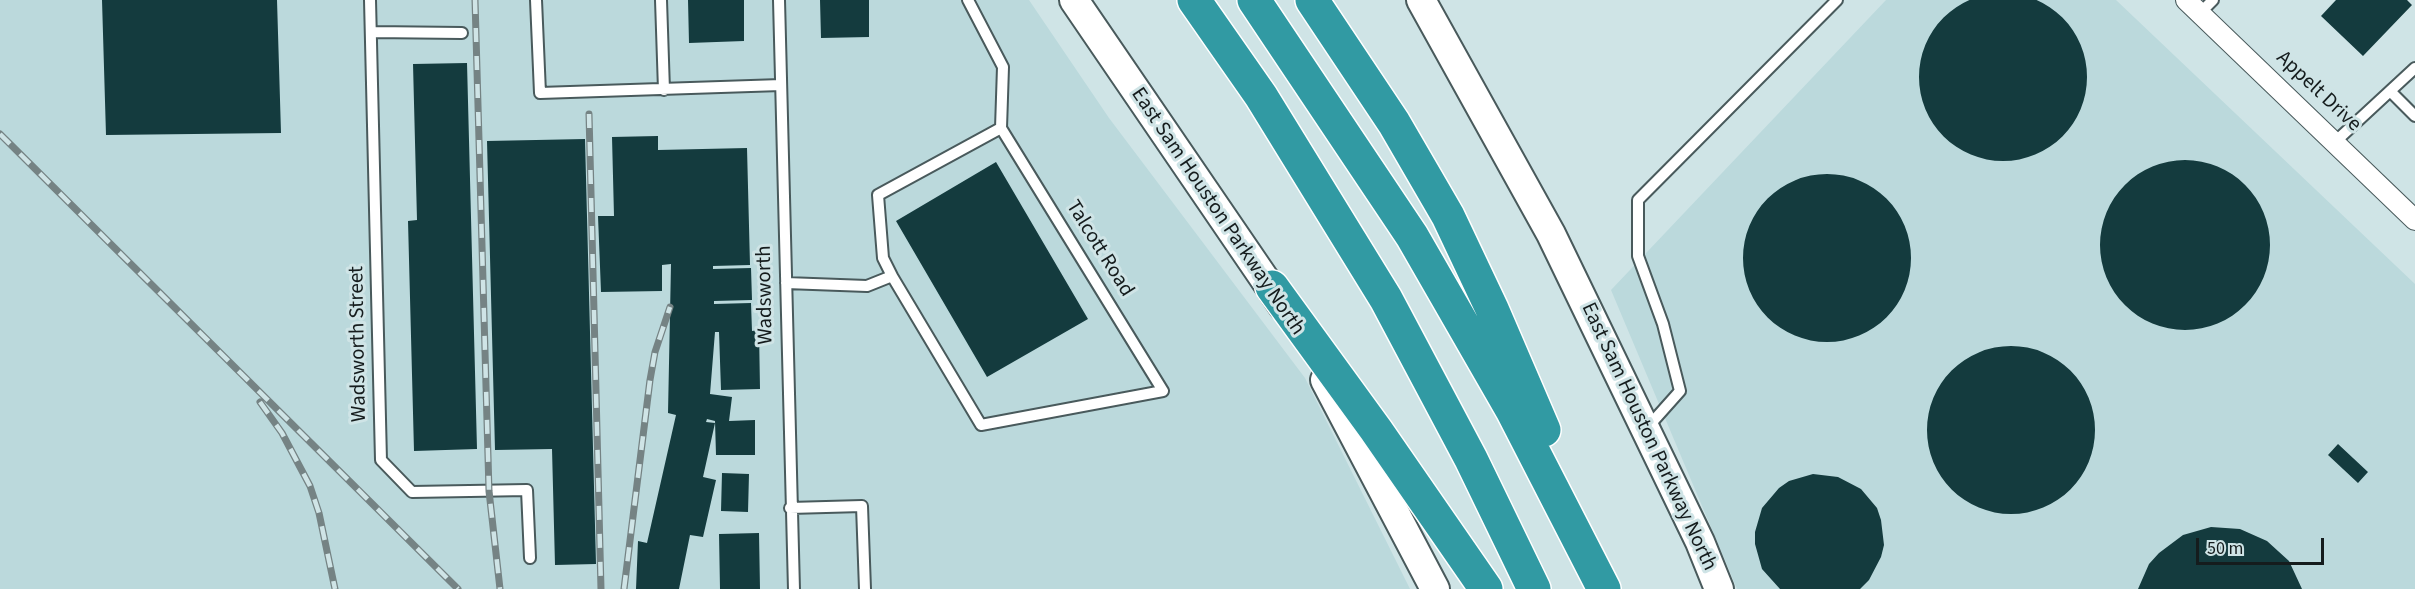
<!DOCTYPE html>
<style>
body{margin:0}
#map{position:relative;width:2415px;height:589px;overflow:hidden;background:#cfe4e6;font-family:"Source Sans 3",sans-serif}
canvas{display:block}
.scale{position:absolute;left:2196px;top:538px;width:128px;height:27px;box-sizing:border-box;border:3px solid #151c1d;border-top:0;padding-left:8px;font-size:18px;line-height:21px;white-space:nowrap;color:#151c1d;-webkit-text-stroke:4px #cfe4e6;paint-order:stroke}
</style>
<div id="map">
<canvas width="2415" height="589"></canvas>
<div class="scale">50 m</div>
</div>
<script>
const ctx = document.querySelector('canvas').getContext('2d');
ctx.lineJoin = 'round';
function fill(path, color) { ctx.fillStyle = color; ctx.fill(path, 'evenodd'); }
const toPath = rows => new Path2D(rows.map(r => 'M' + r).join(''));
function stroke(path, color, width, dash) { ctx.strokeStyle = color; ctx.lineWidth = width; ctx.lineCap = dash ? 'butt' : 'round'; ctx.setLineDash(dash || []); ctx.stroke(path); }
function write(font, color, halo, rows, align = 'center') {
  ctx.font = font + ' "Source Sans 3",sans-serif'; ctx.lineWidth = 6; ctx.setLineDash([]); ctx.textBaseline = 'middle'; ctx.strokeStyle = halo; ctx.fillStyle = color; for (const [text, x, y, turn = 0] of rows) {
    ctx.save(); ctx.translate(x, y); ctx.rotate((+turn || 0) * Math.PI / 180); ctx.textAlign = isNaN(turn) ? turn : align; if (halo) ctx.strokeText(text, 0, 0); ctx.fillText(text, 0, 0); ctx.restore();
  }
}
fill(toPath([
 [0,0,1029,0,1109,118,1305,378,1410,589,0,589],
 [1886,0,2116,0,2415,284,2415,589,1737,589,1611,290]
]), '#bbd9dc');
fill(toPath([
 '1919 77a84 84 0 1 1 168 0a84 84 0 1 1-168 0Z',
 [102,0,277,0,281,133,106,135],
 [688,0,744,0,744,41,689,43],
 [820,0,869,0,869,37,821,38],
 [2336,0,2407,0,2412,5,2363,56,2321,16],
 [467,63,477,449,414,451,408,221,417,220,413,64],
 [658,136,658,150,747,148,750,265,713,266,713,269,751,268,752,300,714,301,714,304,751,303,752,331,759,330,760,389,721,390,719,332,715,332,710,394,732,397,729,421,755,420,755,455,716,455,715,421,707,419,706,422,715,423,703,477,716,480,703,537,690,535,679,589,636,589,638,541,647,543,676,415,668,413,671,264,662,265,662,291,601,292,598,216,614,216,612,137],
 [585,139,596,564,555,565,552,449,495,450,487,141],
 '2100 245a85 85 0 1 1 170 0a85 85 0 1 1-170 0Z',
 [996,162,1088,319,987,377,896,221],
 '1743 258a84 84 0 1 1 168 0a84 84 0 1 1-168 0Z',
 '1927 430a84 84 0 1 1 168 0a84 84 0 1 1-168 0Z',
 [2338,444,2368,472,2358,483,2328,455],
 [722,473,749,474,748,512,721,511],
 [1813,474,1838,477,1861,489,1877,508,1881,520,1884,545,1881,557,1869,580,1860,589,1780,589,1762,569,1755,544,1755,532,1762,508,1779,488,1789,481],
 [2211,527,2240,529,2267,541,2289,561,2302,589,2138,589,2149,564,2159,553,2183,535],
 [759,533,760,589,720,589,719,534]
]), '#143b3e');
const lane = toPath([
 [370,0,381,460,412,492,527,490,530,558],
 [536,0,540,93,781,85],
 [661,0,664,90],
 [779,0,794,589],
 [968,0,1003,67,1001,128],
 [2200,13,2213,0],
 [372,32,462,33],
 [2390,91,2415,116],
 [2336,141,2415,68],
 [786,283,867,286,892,276,981,425,1163,391,1001,128,878,195,883,258,892,276],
 [1647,428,1680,391,1663,324,1638,256,1638,200,1837,0],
 [790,508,862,506,865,589]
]);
const street = toPath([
 [2186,0,2415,220]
]);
const secondary = toPath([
 [1074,0,1283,306],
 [1421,0,1551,234,1700,542,1719,589],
 [1325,380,1435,589]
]);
const highway = toPath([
 [1194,0,1261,96,1386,299,1471,459,1534,589],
 [1254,0,1412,236,1512,410,1604,589],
 [1312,0,1394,123,1448,216,1492,309,1544,430],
 [1272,287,1376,430,1486,589]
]);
stroke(lane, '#495a5c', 14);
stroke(street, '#495a5c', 22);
stroke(secondary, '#495a5c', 32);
stroke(highway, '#fff', 36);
stroke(lane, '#fff', 10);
stroke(street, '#fff', 20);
stroke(secondary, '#fff', 28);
stroke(highway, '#319aa3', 33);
const rail = toPath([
 [475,0,489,491,500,589],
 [589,114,601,589],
 [0,134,458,589],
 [260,402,282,433,310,486,319,513,335,589],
 [624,589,650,380,655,352,670,307]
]);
stroke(rail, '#758384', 7);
stroke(rail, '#cfe4e6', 4.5, [14]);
write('21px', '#151c1d', '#cfe4e6', [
 ["Appelt Drive",2318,92,43],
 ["East Sam Houston Parkway North",1217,212,56],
 ["Talcott Road",1099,249,58],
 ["Wadsworth",766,295,-91],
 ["Wadsworth Street",359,344,-91],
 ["East Sam Houston Parkway North",1648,437,65]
]);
</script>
